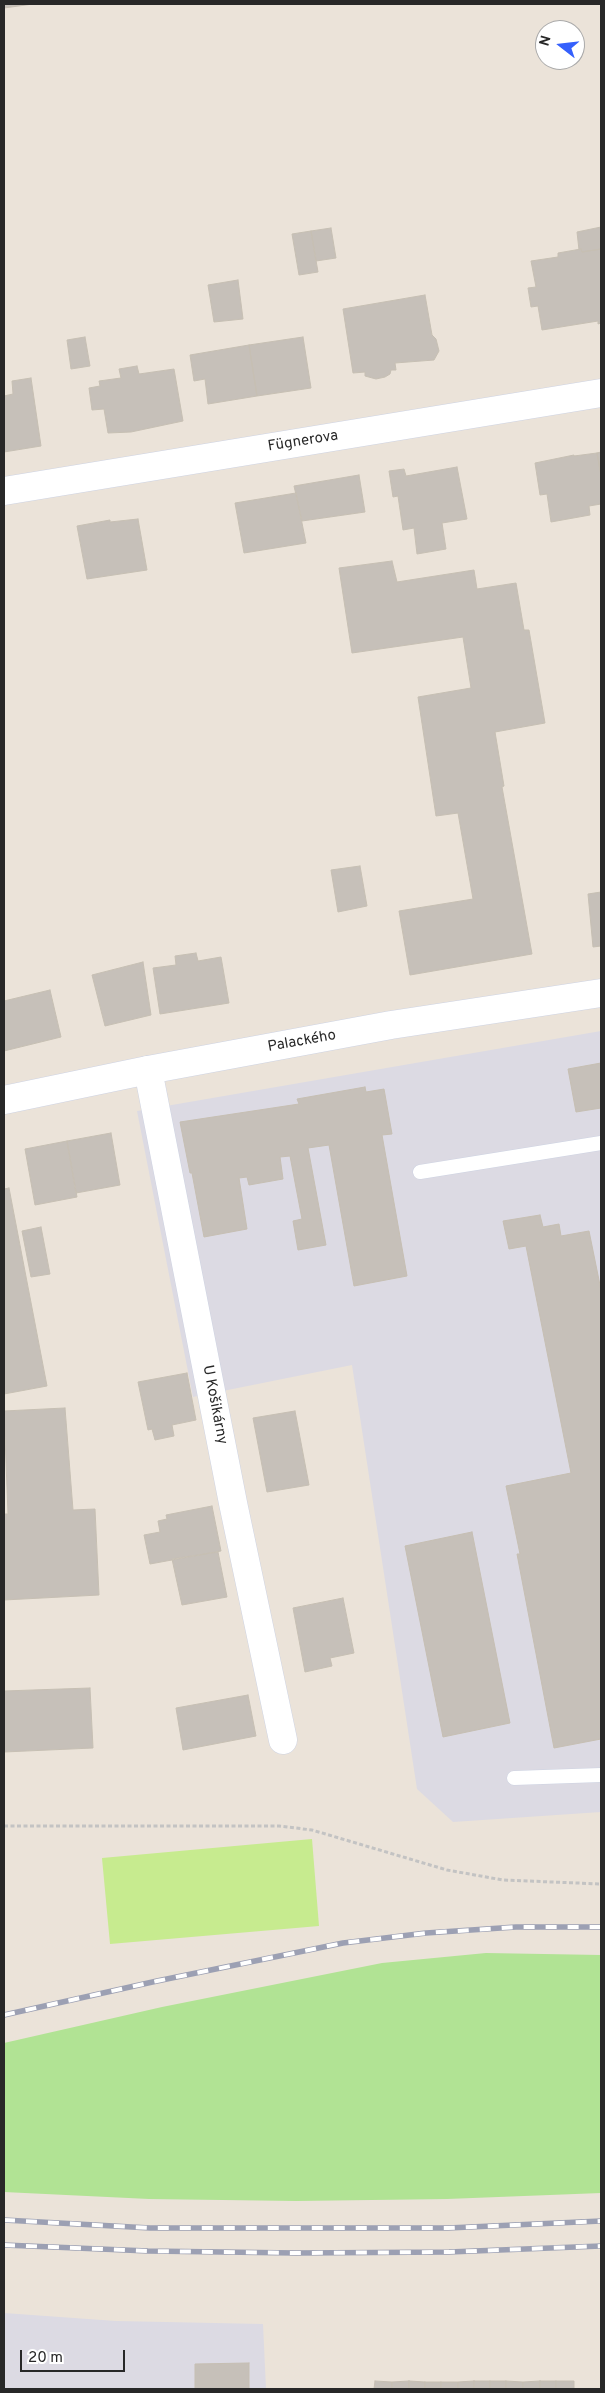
<!DOCTYPE html>
<meta charset="utf-8">
<style>
body{margin:0}
#map{position:relative;width:605px;height:2393px;overflow:hidden;background:#ebe3d9;font-family:Overpass,sans-serif}
canvas{display:block}
.frame{position:absolute;inset:0;border:5px solid #282828;pointer-events:none}
.north{position:absolute;left:535px;top:20px;width:50px;height:50px;box-sizing:border-box;background:#fff;border:1px solid #a9a9a9;border-radius:50%;rotate:286deg;font-size:14px;font-weight:700;line-height:20px;text-align:center;color:#282828}
.north::after{content:'';display:block;margin:auto;width:18px;height:22px;background:#3560fc;clip-path:polygon(50% 0,100% 100%,50% 72%,0 100%)}
.scale{position:absolute;left:20px;top:2350px;width:105px;height:22px;box-sizing:border-box;border:2px solid #282828;border-top:0;padding-left:6px;font-size:15px;line-height:18px;white-space:nowrap;color:#282828;-webkit-text-stroke:4px #fff;paint-order:stroke}
</style>
<div id="map">
<canvas width="605" height="2393"></canvas>
<div class="frame"></div>
<div class="north">N</div>
<div class="scale">20 m</div>
</div>
<script>
const ctx = document.querySelector('canvas').getContext('2d');
ctx.lineJoin = 'round';
function fill(path, color) { ctx.fillStyle = color; ctx.fill(path, 'evenodd'); }
const toPath = rows => new Path2D(rows.map(r => 'M' + r).join(''));
function stroke(path, color, width, dash) { ctx.strokeStyle = color; ctx.lineWidth = width; ctx.lineCap = dash ? 'butt' : 'round'; ctx.setLineDash(dash || []); ctx.stroke(path); }
function write(font, color, halo, rows, align = 'center') {
  ctx.font = font + ' Overpass,sans-serif'; ctx.lineWidth = 5; ctx.setLineDash([]); ctx.textBaseline = 'middle'; ctx.strokeStyle = halo; ctx.fillStyle = color; for (const [text, x, y, turn = 0] of rows) {
    ctx.save(); ctx.translate(x, y); ctx.rotate((+turn || 0) * Math.PI / 180); ctx.textAlign = isNaN(turn) ? turn : align; if (halo) ctx.strokeText(text, 0, 0); ctx.fillText(text, 0, 0); ctx.restore();
  }
}
fill(toPath([
 [601,1031,601,1812,453,1822,417,1789,352,1365,193,1397,137,1111],
 [4,2313,116,2321,263,2324,266,2389,4,2389]
]), '#dcdae3');
fill(toPath([
 [486,1953,601,1955,601,2193,447,2199,296,2201,149,2199,4,2192,4,2043,162,2007,382,1963]
]), '#b1e394');
fill(toPath([
 [312,1839,319,1926,110,1944,102,1858]
]), '#c7eb8f');
const building = toPath([
 [4,4,33,4,4,8,4,4],
 [601,227,601,249,582,252,581,249,579,250,577,232,601,227],
 [331,228,336,258,316,261,311,231,331,228],
 [311,231,318,272,299,275,292,234,311,231],
 [581,249,582,252,601,249,601,323,598,324,598,321,542,330,538,306,531,307,528,288,536,287,531,261,558,257,558,253,581,249],
 [238,280,243,319,214,322,208,285,238,280],
 [425,295,432,335,436,339,439,351,434,360,395,363,396,370,391,370,390,374,385,377,376,379,365,376,365,372,353,373,343,309,425,295],
 [85,337,90,366,71,369,67,340,85,337],
 [303,337,311,388,257,396,249,345,303,337],
 [249,345,257,396,208,404,205,379,194,381,190,355,249,345],
 [137,366,139,374,174,369,183,421,131,432,108,433,104,409,92,410,89,388,100,386,99,381,121,378,119,369,137,366],
 [31,378,41,446,4,452,4,396,13,394,12,381,31,378],
 [601,452,601,475,597,453,601,452],
 [597,453,601,475,601,504,589,506,590,515,551,522,547,494,540,495,535,463,574,455,574,456,597,453],
 [457,467,467,519,442,523,446,549,417,554,414,528,403,530,398,496,393,497,389,471,404,469,406,476,457,467],
 [359,475,365,512,302,521,294,486,359,475],
 [296,493,306,543,244,553,235,503,296,493],
 [138,519,147,570,87,579,77,526,110,520,110,522,138,519],
 [392,561,397,582,474,570,477,589,516,583,524,630,529,630,545,723,495,732,504,786,502,787,532,954,410,975,399,911,473,899,458,813,436,816,418,697,471,688,463,637,352,653,339,568,392,561],
 [360,866,367,906,338,912,331,870,360,866],
 [601,892,601,946,593,947,588,894,601,892],
 [196,953,198,961,221,957,229,1003,160,1014,153,968,176,965,175,956,196,953],
 [143,962,151,1015,105,1026,92,975,143,962],
 [50,990,61,1037,4,1051,4,1001,50,990],
 [601,1063,601,1108,576,1112,568,1069,601,1063],
 [365,1087,366,1092,384,1089,392,1134,382,1135,407,1276,354,1286,329,1145,308,1148,326,1245,298,1250,293,1221,302,1219,290,1156,280,1157,283,1179,249,1185,247,1177,239,1178,247,1229,204,1237,192,1173,190,1173,180,1122,299,1104,297,1099,365,1087],
 [111,1133,120,1185,76,1193,67,1141,111,1133],
 [67,1141,77,1197,35,1205,25,1149,67,1141],
 [9,1188,47,1386,4,1394,4,1189,9,1188],
 [540,1215,543,1227,559,1224,561,1236,589,1231,601,1290,601,1739,554,1748,517,1554,520,1554,506,1486,571,1473,526,1246,509,1249,503,1221,540,1215],
 [41,1227,50,1274,31,1277,22,1231,41,1227],
 [187,1373,196,1420,172,1425,174,1436,155,1440,152,1429,148,1430,138,1382,187,1373],
 [65,1408,73,1510,95,1509,99,1595,4,1600,4,1514,8,1514,4,1411,65,1408],
 [295,1411,309,1485,267,1492,253,1418,295,1411],
 [212,1506,221,1551,150,1564,144,1535,160,1532,158,1521,167,1519,166,1515,212,1506],
 [472,1532,510,1723,443,1737,405,1546,472,1532],
 [218,1552,227,1597,182,1605,172,1559,218,1552],
 [343,1598,354,1653,330,1658,332,1666,305,1672,293,1608,343,1598],
 [90,1688,93,1748,4,1752,4,1691,90,1688],
 [248,1695,256,1736,183,1750,176,1708,248,1695],
 [249,2363,249,2389,195,2389,195,2364,249,2363],
 [375,2381,392,2382,392,2389,374,2389,375,2381],
 [409,2381,425,2382,425,2389,409,2389,409,2381],
 [409,2381,409,2389,392,2389,392,2382,409,2381],
 [474,2381,490,2381,490,2389,474,2389,474,2381],
 [474,2381,474,2389,458,2389,458,2382,474,2381],
 [490,2381,506,2381,506,2389,490,2389,490,2381],
 [506,2381,523,2382,523,2389,506,2389,506,2381],
 [540,2381,540,2389,523,2389,523,2382,540,2381],
 [540,2381,556,2381,556,2389,540,2389,540,2381],
 [556,2381,574,2381,574,2389,556,2389,556,2381],
 [425,2382,441,2382,441,2389,425,2389,425,2382],
 [441,2382,458,2382,458,2389,441,2389,441,2382]
]);
fill(building, '#c6c0b9');
stroke(building, '#c6bfb3', 1);
const service = toPath([
 [420,1172,601,1143],
 [514,1778,601,1775]
]);
const minor = toPath([
 [4,491,601,393],
 [148,1070,233,1503,283,1740]
]);
const tertiary = toPath([
 [4,1100,148,1070,391,1025,601,993]
]);
stroke(service, '#ced3e2', 15);
stroke(minor, '#ced3e2', 29);
stroke(tertiary, '#ced3e2', 29);
stroke(toPath([
 [4,1826,279,1826,312,1830,447,1870,503,1880,601,1884]
]), '#c3c3c3', 3, [4, 2.5]);
stroke(service, '#fff', 14);
stroke(minor, '#fff', 28);
stroke(tertiary, '#fff', 28);
const rail = toPath([
 [4,2015,157,1981,343,1943,426,1933,516,1927,601,1927],
 [4,2220,150,2228,448,2228,601,2221],
 [4,2245,148,2251,296,2253,449,2252,601,2246]
]);
stroke(rail, '#9ca0b3', 5.5);
stroke(rail, '#fff', 4, [11]);
write('15px', '#282828', '#fff', [
 ["Fügnerova",303,442,-9],
 ["Palackého",302,1042,-10],
 ["U Košikárny",214,1405,79]
]);
</script>
